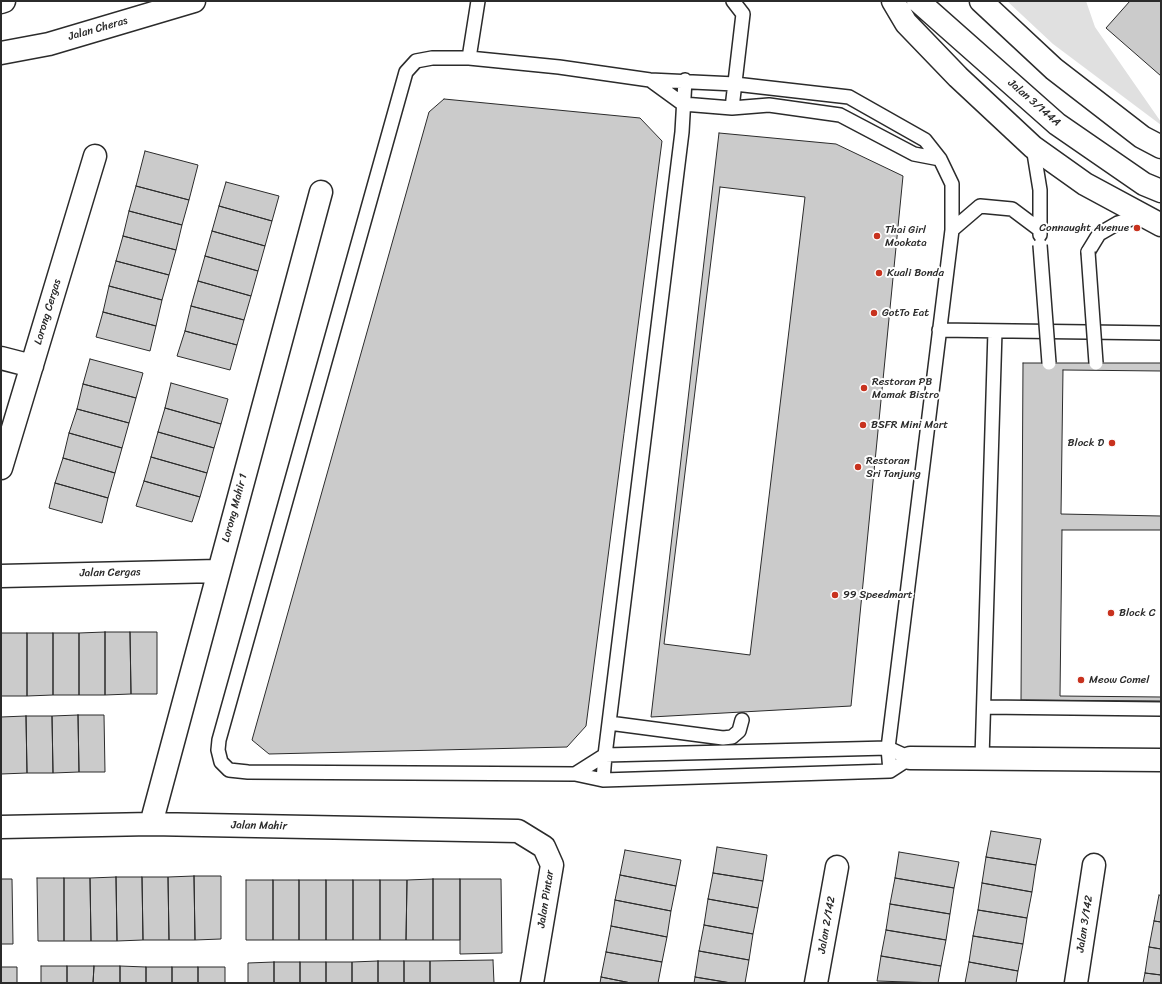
<!DOCTYPE html>
<style>
body{margin:0}
#map{position:relative;width:1162px;height:984px;overflow:hidden;background:#fff;font-family:Sriracha,sans-serif}
canvas{display:block}
.frame{position:absolute;inset:0;border:2px solid #2b2b2b;pointer-events:none}
</style>
<div id="map">
<canvas width="1162" height="984"></canvas>
<div class="frame"></div>
</div>
<script>
const ctx = document.querySelector('canvas').getContext('2d');
ctx.lineJoin = 'round';
function fill(path, color) { ctx.fillStyle = color; ctx.fill(path, 'evenodd'); }
const toPath = rows => new Path2D(rows.map(r => 'M' + r).join(''));
function stroke(path, color, width, dash) { ctx.strokeStyle = color; ctx.lineWidth = width; ctx.lineCap = dash ? 'butt' : 'round'; ctx.setLineDash(dash || []); ctx.stroke(path); }
function write(font, color, halo, rows, align = 'center') {
  ctx.font = font + ' Sriracha,sans-serif'; ctx.lineWidth = 4; ctx.setLineDash([]); ctx.textBaseline = 'middle'; ctx.strokeStyle = halo; ctx.fillStyle = color; for (const [text, x, y, turn = 0] of rows) {
    ctx.save(); ctx.translate(x, y); ctx.rotate((+turn || 0) * Math.PI / 180); ctx.textAlign = isNaN(turn) ? turn : align; if (halo) ctx.strokeText(text, 0, 0); ctx.fillText(text, 0, 0); ctx.restore();
  }
}
fill(toPath([
 [1007,1,1086,1,1095,27,1161,122,1161,125,1053,44]
]), '#e0e0e0');
const building = toPath([
 [1130,1,1161,1,1161,76,1106,28,1130,1],
 [444,99,640,118,662,141,586,726,567,747,269,754,252,740,429,112,444,99],
 [719,133,836,144,903,176,851,706,651,717,719,133],
 [145,151,198,165,189,200,136,186,145,151],
 [226,182,279,196,272,221,219,206,226,182],
 [136,186,189,200,182,225,129,211,136,186],
 [720,187,805,197,750,655,664,644,720,187],
 [219,206,272,221,265,246,212,231,219,206],
 [129,211,182,225,176,250,123,236,129,211],
 [212,231,265,246,258,271,205,256,212,231],
 [123,236,176,250,169,275,116,261,123,236],
 [205,256,258,271,251,296,198,281,205,256],
 [116,261,169,275,162,300,109,286,116,261],
 [198,281,251,296,244,320,191,306,198,281],
 [109,286,162,300,156,326,103,312,109,286],
 [191,306,244,320,237,345,185,331,191,306],
 [103,312,156,326,150,351,96,337,103,312],
 [185,331,237,345,230,370,177,356,185,331],
 [90,359,143,373,136,398,83,384,90,359],
 [1023,363,1161,363,1161,701,1021,700,1023,363],
 [1063,370,1161,371,1161,516,1061,514,1063,370],
 [171,383,228,399,221,424,165,408,171,383],
 [83,384,136,398,129,423,77,409,83,384],
 [165,408,221,424,214,448,158,432,165,408],
 [77,409,129,423,122,448,69,433,77,409],
 [158,432,214,448,207,473,151,457,158,432],
 [69,433,122,448,115,473,63,458,69,433],
 [151,457,207,473,200,497,144,481,151,457],
 [63,458,115,473,108,498,55,483,63,458],
 [144,481,200,497,192,522,136,506,144,481],
 [55,483,108,498,102,523,49,508,55,483],
 [1062,530,1161,530,1161,697,1060,696,1062,530],
 [105,632,105,695,79,695,79,633,105,632],
 [105,632,130,632,131,694,105,695,105,632],
 [130,632,157,632,157,694,131,694,130,632],
 [1,633,27,633,27,696,1,696,1,633],
 [27,633,53,633,53,695,27,696,27,633],
 [53,633,79,633,79,695,53,695,53,633],
 [78,715,104,715,105,772,79,772,78,715],
 [78,715,79,772,53,773,52,716,78,715],
 [26,716,52,716,53,773,27,773,26,716],
 [26,716,27,773,1,774,1,717,26,716],
 [991,831,1041,839,1036,865,986,857,991,831],
 [717,847,767,855,763,881,713,873,717,847],
 [625,850,681,860,676,886,620,875,625,850],
 [899,852,959,862,954,888,895,878,899,852],
 [986,857,1036,865,1032,892,982,883,986,857],
 [713,873,763,881,758,908,708,899,713,873],
 [620,875,676,886,671,911,615,900,620,875],
 [194,876,221,876,221,939,195,940,194,876],
 [194,876,195,940,169,940,168,877,194,876],
 [116,877,142,877,143,940,117,941,116,877],
 [116,877,117,941,91,941,90,878,116,877],
 [142,877,168,877,169,940,143,940,142,877],
 [37,878,64,878,64,941,38,941,37,878],
 [64,878,90,878,91,941,64,941,64,878],
 [895,878,954,888,950,914,890,904,895,878],
 [1,879,12,879,13,944,1,944,1,879],
 [433,879,460,879,460,940,433,940,433,879],
 [433,879,433,940,406,940,407,880,433,879],
 [460,879,501,879,502,953,460,954,460,879],
 [246,880,273,880,273,940,246,940,246,880],
 [273,880,299,880,299,940,273,940,273,880],
 [299,880,326,880,326,940,299,940,299,880],
 [326,880,353,880,353,940,326,940,326,880],
 [353,880,380,880,380,940,353,940,353,880],
 [380,880,407,880,406,940,380,940,380,880],
 [982,883,1032,892,1027,918,978,910,982,883],
 [1159,895,1161,896,1161,922,1154,921,1159,895],
 [708,899,758,908,753,934,704,925,708,899],
 [615,900,671,911,667,937,611,926,615,900],
 [890,904,950,914,946,940,886,930,890,904],
 [978,910,1027,918,1023,944,973,936,978,910],
 [1154,921,1161,922,1161,949,1149,947,1154,921],
 [704,925,753,934,749,960,699,951,704,925],
 [611,926,667,937,662,962,606,952,611,926],
 [886,930,946,940,941,966,881,956,886,930],
 [973,936,1023,944,1018,971,969,962,973,936],
 [1149,947,1161,949,1161,975,1145,973,1149,947],
 [699,951,749,960,745,983,731,983,695,977,699,951],
 [606,952,662,962,658,983,631,983,601,977,606,952],
 [881,956,941,966,938,983,877,981,881,956],
 [493,960,494,983,430,983,430,961,493,960],
 [378,961,404,961,404,983,378,983,378,961],
 [378,961,378,983,352,983,352,962,378,961],
 [404,961,430,961,430,983,404,983,404,961],
 [274,962,300,962,300,983,274,983,274,962],
 [274,962,274,983,248,983,248,963,274,962],
 [300,962,326,962,326,983,300,983,300,962],
 [326,962,352,962,352,983,326,983,326,962],
 [969,962,1018,971,1016,983,965,983,969,962],
 [41,966,67,966,67,983,41,983,41,966],
 [67,966,94,966,93,983,67,983,67,966],
 [94,966,120,966,120,983,93,983,94,966],
 [120,966,146,967,146,983,120,983,120,966],
 [1,967,17,967,17,983,1,983,1,967],
 [146,967,172,967,172,983,146,983,146,967],
 [172,967,198,967,198,983,172,983,172,967],
 [198,967,225,967,225,983,198,983,198,967],
 [1145,973,1161,975,1161,983,1143,983,1145,973],
 [601,977,631,983,600,983,601,977],
 [695,977,731,983,694,983,695,977]
]);
fill(building, '#cbcbcb');
stroke(building, '#2b2b2b', 1);
const lane = toPath([
 [469,58,478,1],
 [650,80,683,104,732,108,769,105,840,115,914,154,940,159],
 [732,108,743,14,733,1],
 [1033,147,1040,190,1040,235],
 [952,230,980,206,1012,209,1040,230],
 [1088,252,1099,234,1118,223,1142,216],
 [939,330,1161,333],
 [984,707,1161,709],
 [609,723,723,738,732,737,739,731,742,720],
 [982,758,995,331],
 [890,771,888,748,952,230,952,184,940,159,925,140,849,97,735,84,650,80,559,67,469,58,432,58,416,61,406,72,219,740,218,750,221,762,229,770,248,772,575,774,603,780,890,771,910,758],
 [575,774,605,755,888,748,910,758],
 [603,780,605,755,682,132,685,80]
]);
const street = toPath([
 [1,358,32,366],
 [1,468,95,156],
 [1,576,218,571],
 [910,758,1161,760],
 [151,824,321,192],
 [1,827,151,824,518,831,544,847,552,865,532,983],
 [816,983,837,867],
 [1076,983,1094,865]
]);
const secondary = toPath([
 [893,1,906,23,958,77,1033,147,1085,184,1161,225],
 [918,1,1057,124,1144,184,1161,191],
 [981,1,1054,69,1142,137,1161,147]
]);
const highway = toPath([
 [1,2,4,1],
 [1,53,49,44,194,1]
]);
stroke(lane, '#2b2b2b', 16);
stroke(street, '#2b2b2b', 25);
stroke(secondary, '#2b2b2b', 25);
stroke(highway, '#2b2b2b', 25);
stroke(lane, '#fff', 13);
stroke(street, '#fff', 22);
stroke(secondary, '#fff', 22);
stroke(highway, '#fff', 22);
const laneBridge = toPath([
 [1040,245,1049,363],
 [1088,252,1096,363]
]);
stroke(laneBridge, '#2b2b2b', 16, []);
stroke(laneBridge, '#fff', 13);
for (const [x, y, r, color] of [
 [1137,228,4,"#c8321e"],
 [877,236,4,"#c8321e"],
 [879,273,4,"#c8321e"],
 [874,313,4,"#c8321e"],
 [864,388,4,"#c8321e"],
 [863,425,4,"#c8321e"],
 [1112,443,4,"#c8321e"],
 [858,467,4,"#c8321e"],
 [835,595,4,"#c8321e"],
 [1111,613,4,"#c8321e"],
 [1081,680,4,"#c8321e"]
]) { const dot = new Path2D(); dot.arc(x, y, r, 0, 2 * Math.PI); ctx.fillStyle = color; ctx.fill(dot); stroke(dot, '#fff', 1.5); }
write('11px', '#2b2b2b', '#fff', [
 ["Jalan Cheras",98,29,-16],
 ["Jalan 3/144A",1034,103,41],
 ["Lorong Cergas",48,312,-73],
 ["Lorong Mahir 1",235,508,-75],
 ["Jalan Cergas",110,573,-1],
 ["Jalan Mahir",259,826,1],
 ["Jalan Pintar",546,899,-81],
 ["Jalan 3/142",1085,924,-81],
 ["Jalan 2/142",827,925,-80]
]);
write('11px', '#2b2b2b', '#fff', [
 ["Connaught Avenue",1129,228,"right"],
 ["Thai Girl",885,230],
 ["Mookata",885,243],
 ["Kuali Bonda",887,273],
 ["GotTo Eat",882,313],
 ["Restoran PB",872,382],
 ["Mamak Bistro",872,395],
 ["BSFR Mini Mart",871,425],
 ["Block D",1104,443,"right"],
 ["Restoran",866,461],
 ["Sri Tanjung",866,474],
 ["99 Speedmart",843,595],
 ["Block C",1119,613],
 ["Meow Comel",1089,680]
], 'left');
</script>
